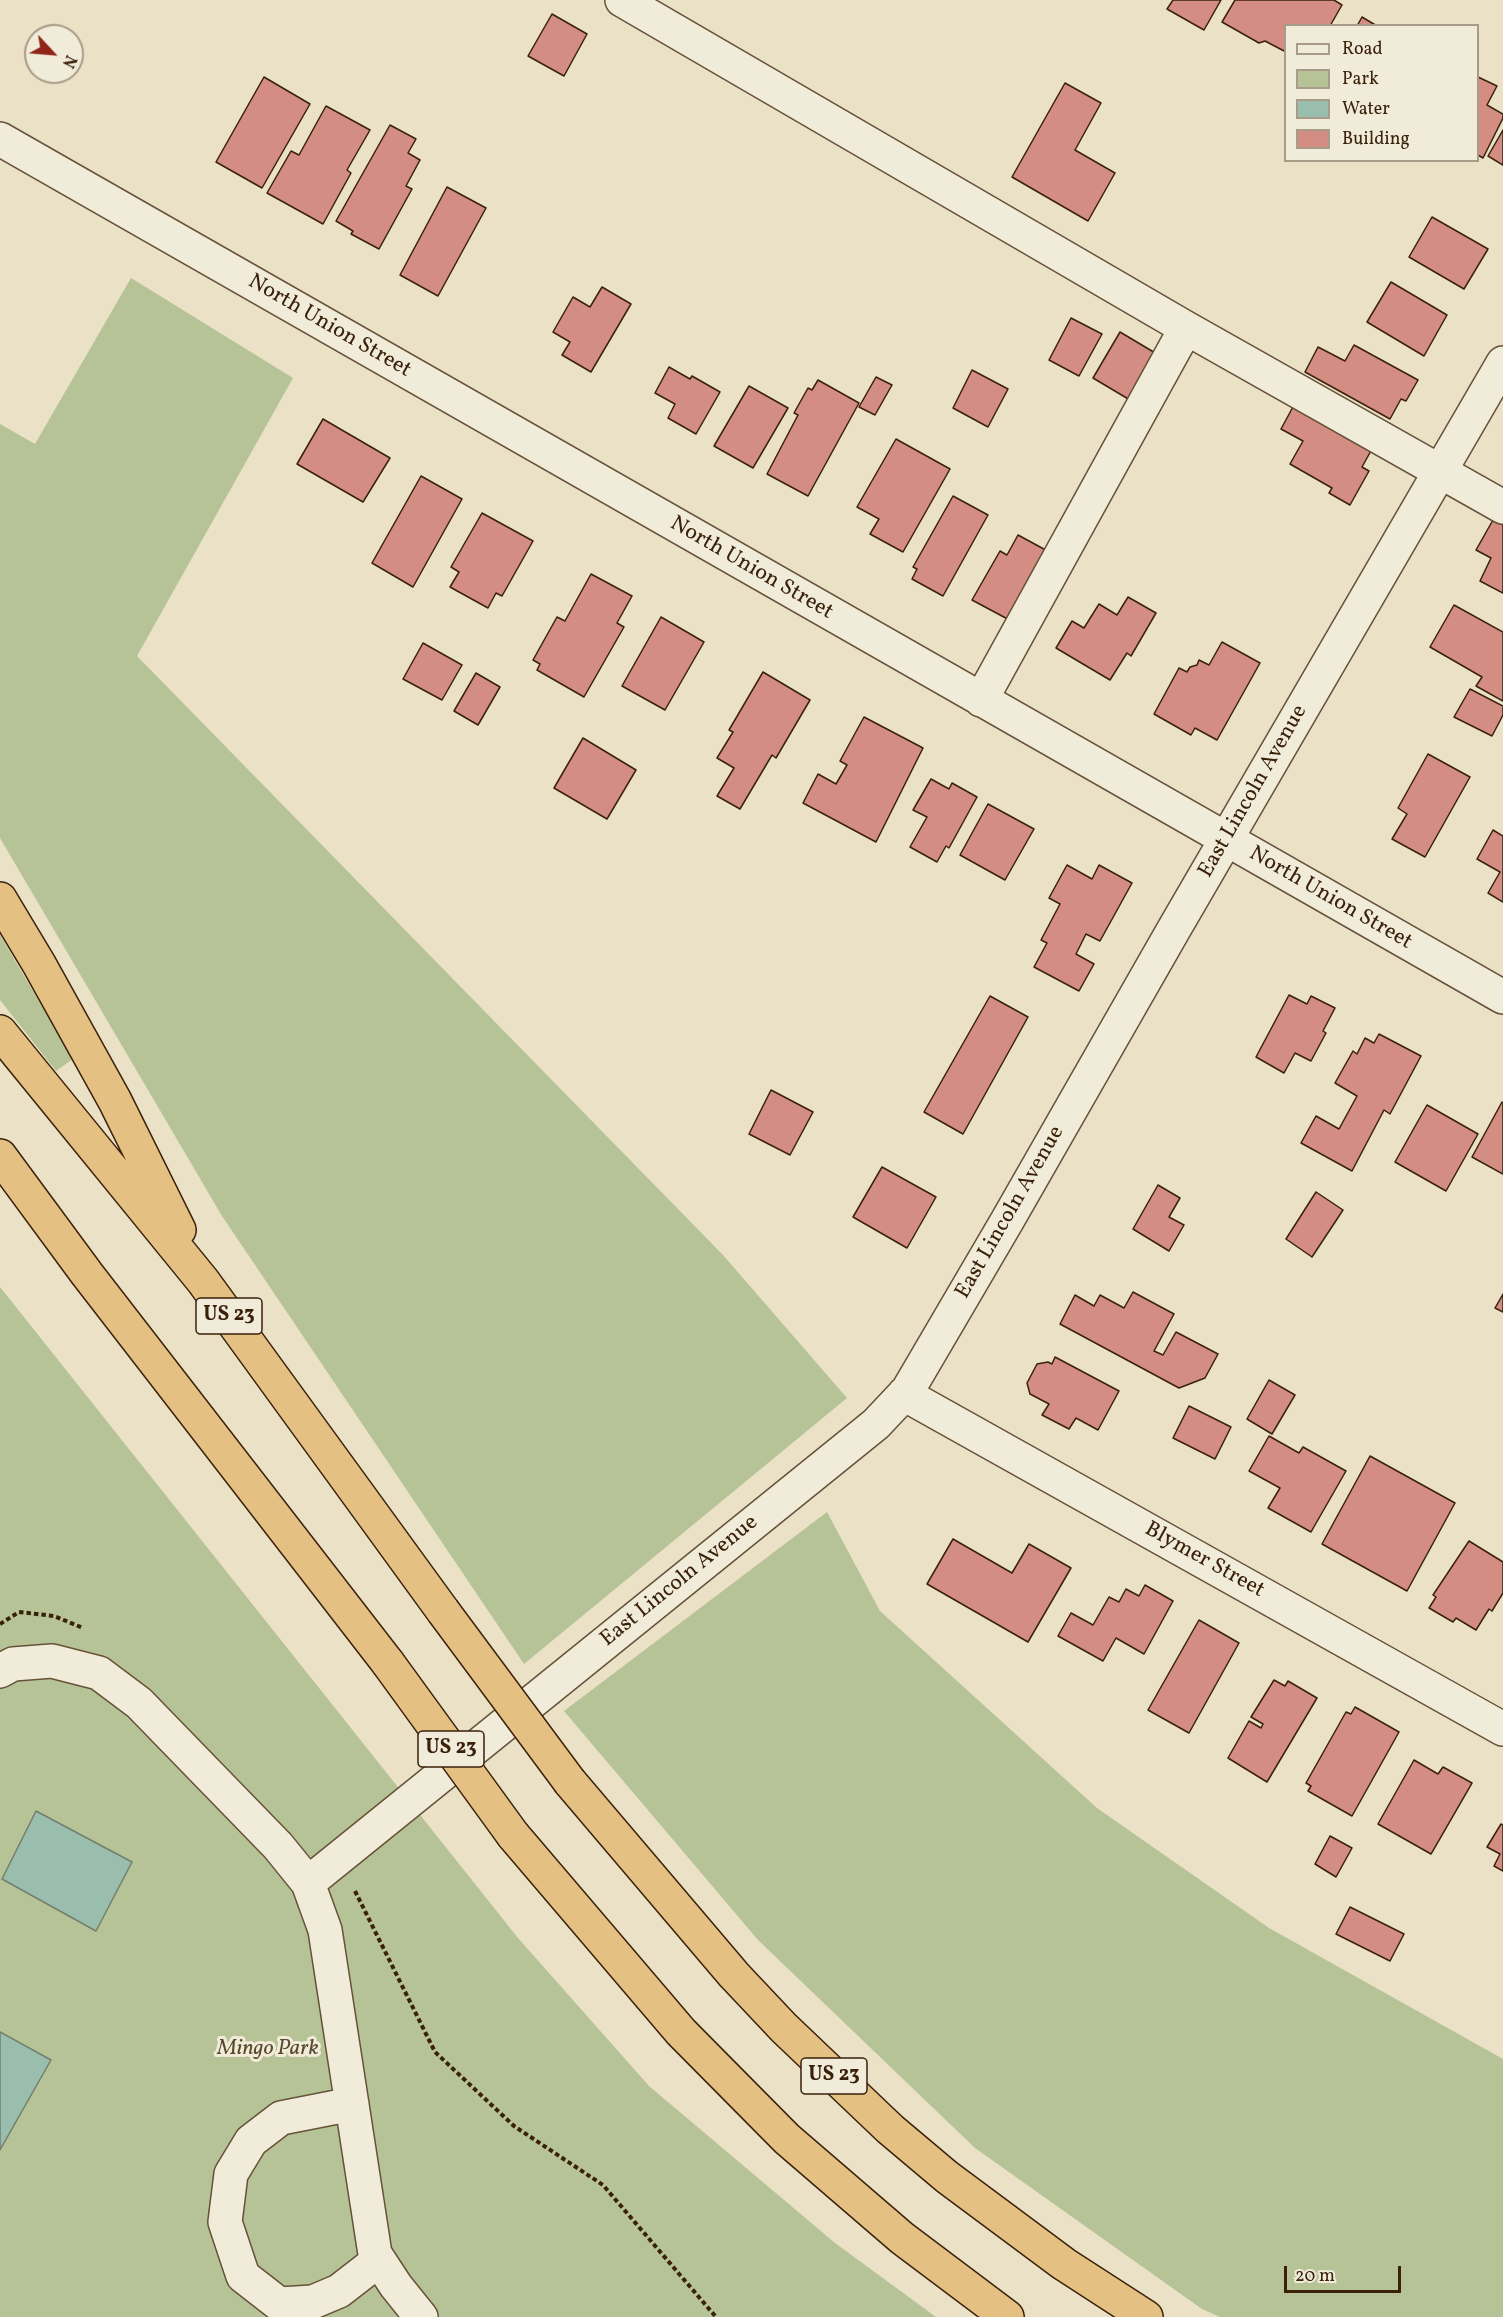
<!DOCTYPE html>
<style>
body{margin:0}
#map{position:relative;width:1503px;height:2317px;overflow:hidden;background:#eae1c6;font-family:Vollkorn,serif}
canvas{display:block}
.legend{position:absolute;left:1284px;top:24px;width:195px;height:138px;box-sizing:border-box;background:#f1ecda;border:2px solid #a89b87;margin:0;padding:8px 10px;list-style:none;font-size:18px;color:#3a210a}
.legend li{display:flex;align-items:center;gap:12px;height:30px}
.legend b{width:30px;border:2px solid #a89b87}
.north{position:absolute;left:24px;top:24px;width:60px;height:60px;box-sizing:border-box;background:#f1ecda;border:2px solid #a89b87;border-radius:50%;rotate:116deg;font-size:16px;font-weight:700;line-height:24px;text-align:center;color:#3a210a}
.north::after{content:'';display:block;margin:auto;width:21px;height:27px;background:#8f2418;clip-path:polygon(50% 0,100% 100%,50% 72%,0 100%)}
.scale{position:absolute;left:1284px;top:2266px;width:117px;height:27px;box-sizing:border-box;border:3px solid #3a210a;border-top:0;padding-left:8px;font-size:18px;line-height:21px;white-space:nowrap;color:#3a210a;-webkit-text-stroke:4px #f1ecda;paint-order:stroke}
</style>
<div id="map">
<canvas width="1503" height="2317"></canvas>
<ul class="legend">
<li><b style="height:8px;background:#f1ecda"></b>Road</li>
<li><b style="height:16px;background:#b6c396"></b>Park</li>
<li><b style="height:16px;background:#99beae"></b>Water</li>
<li><b style="height:16px;background:#d48d83"></b>Building</li>
</ul>
<div class="north">N</div>
<div class="scale">20 m</div>
</div>
<script>
const ctx = document.querySelector('canvas').getContext('2d');
ctx.lineJoin = 'round';
function fill(path, color) { ctx.fillStyle = color; ctx.fill(path, 'evenodd'); }
const toPath = rows => new Path2D(rows.map(r => 'M' + r).join(''));
function stroke(path, color, width, dash) { ctx.strokeStyle = color; ctx.lineWidth = width; ctx.lineCap = dash ? 'butt' : 'round'; ctx.setLineDash(dash || []); ctx.stroke(path); }
function write(font, color, halo, rows, align = 'center') {
  ctx.font = font + ' Vollkorn,serif'; ctx.lineWidth = 6; ctx.setLineDash([]); ctx.textBaseline = 'middle'; ctx.strokeStyle = halo; ctx.fillStyle = color; for (const [text, x, y, turn = 0] of rows) {
    ctx.save(); ctx.translate(x, y); ctx.rotate((+turn || 0) * Math.PI / 180); ctx.textAlign = isNaN(turn) ? turn : align; if (halo) ctx.strokeText(text, 0, 0); ctx.fillText(text, 0, 0); ctx.restore();
  }
}
fill(toPath([
 [131,278,293,378,137,656,723,1255,847,1398,524,1664,222,1216,0,838,0,424,35,444],
 [0,935,73,1059,56,1071,0,1000],
 [0,1287,518,1938,649,2086,835,2243,936,2317,0,2317],
 [827,1512,880,1611,1097,1808,1269,1928,1503,2059,1503,2317,1220,2317,1202,2309,975,2148,758,1940,564,1711]
]), '#b6c396');
const water = toPath([
 [36,1811,132,1862,96,1931,2,1879,36,1811],
 [0,2032,51,2060,0,2150,0,2032]
]);
fill(water, '#99beae');
stroke(water, '#737f6c', 1.5);
const building = toPath([
 [1173,0,1221,0,1204,30,1167,9,1173,0],
 [1235,0,1334,0,1342,5,1330,26,1286,26,1286,52,1265,41,1259,43,1222,22,1235,0],
 [552,14,587,34,564,76,528,56,552,14],
 [1362,17,1377,26,1357,26,1362,17],
 [264,77,310,104,262,188,216,162,264,77],
 [1478,77,1497,86,1487,105,1503,114,1503,118,1483,158,1478,155,1478,77],
 [1065,83,1101,103,1075,150,1115,173,1088,221,1012,177,1065,83],
 [326,106,370,130,347,170,351,173,323,224,267,193,291,151,299,155,326,106],
 [390,125,416,139,408,153,420,160,406,186,412,189,379,249,351,234,353,231,336,221,390,125],
 [1503,130,1503,165,1488,156,1503,130],
 [447,187,486,208,438,296,400,275,447,187],
 [1432,217,1488,249,1464,289,1409,257,1432,217],
 [1391,282,1447,315,1424,356,1367,322,1391,282],
 [602,287,631,304,591,372,562,355,570,342,553,332,573,297,590,307,602,287],
 [1071,318,1102,334,1079,376,1049,360,1071,318],
 [1120,332,1162,357,1135,403,1093,378,1120,332],
 [1354,345,1418,380,1406,401,1401,399,1390,419,1305,372,1318,347,1345,361,1354,345],
 [669,367,690,379,692,376,720,392,696,434,668,418,675,404,655,393,669,367],
 [972,370,1008,389,988,427,953,408,972,370],
 [876,377,892,385,875,415,859,407,876,377],
 [818,380,859,403,808,496,767,474,798,415,794,413,808,388,812,390,818,380],
 [749,386,788,408,753,468,714,446,749,386],
 [1294,405,1372,449,1362,467,1369,471,1350,505,1329,493,1332,488,1290,464,1303,441,1281,429,1294,405],
 [323,419,390,458,363,502,297,464,323,419],
 [896,439,950,469,903,552,870,534,879,519,857,507,896,439],
 [421,476,462,499,413,587,372,563,421,476],
 [953,496,988,515,943,596,912,579,917,569,913,567,953,496],
 [482,513,533,541,502,596,496,593,488,608,450,587,459,572,451,567,482,513],
 [1493,520,1503,525,1503,593,1480,581,1491,558,1476,550,1493,520],
 [1018,535,1053,554,1015,623,972,600,1000,551,1007,555,1018,535],
 [591,574,632,596,617,623,624,627,584,697,537,670,540,664,533,660,557,617,565,621,591,574],
 [1128,597,1156,613,1131,656,1127,653,1110,680,1056,648,1072,621,1084,628,1099,604,1117,615,1128,597],
 [1454,605,1503,632,1503,701,1476,686,1482,677,1430,647,1454,605],
 [661,617,704,642,665,710,622,686,661,617],
 [1222,642,1260,663,1217,740,1195,728,1191,735,1154,714,1179,668,1187,672,1190,667,1197,665,1199,660,1209,665,1222,642],
 [423,643,462,665,442,700,403,679,423,643],
 [763,672,810,700,776,758,772,755,740,809,717,796,734,768,717,758,733,732,729,730,763,672],
 [476,673,500,687,478,725,454,711,476,673],
 [1470,689,1503,706,1503,715,1492,736,1454,717,1470,689],
 [864,717,923,748,876,842,803,803,818,774,836,784,847,765,840,761,864,717],
 [583,738,636,770,607,819,554,788,583,738],
 [1428,754,1470,777,1425,857,1392,839,1407,814,1398,808,1428,754],
 [931,779,949,789,952,783,977,797,949,848,946,846,937,862,910,847,927,817,913,810,931,779],
 [988,804,1034,829,1005,880,960,855,988,804],
 [1493,830,1503,836,1503,902,1488,893,1500,872,1477,859,1493,830],
 [1067,865,1092,879,1099,865,1132,883,1100,941,1086,934,1076,954,1094,964,1079,991,1034,967,1047,943,1041,940,1060,904,1049,898,1067,865],
 [1289,995,1307,1004,1311,996,1335,1008,1323,1031,1326,1033,1311,1061,1295,1053,1284,1073,1256,1057,1289,995],
 [990,996,1028,1017,963,1134,924,1112,990,996],
 [1379,1034,1421,1056,1390,1114,1384,1110,1352,1171,1301,1143,1316,1116,1339,1129,1357,1096,1335,1083,1353,1051,1357,1054,1365,1038,1374,1043,1379,1034],
 [771,1090,813,1112,790,1155,749,1134,771,1090],
 [1502,1102,1503,1103,1503,1174,1472,1157,1502,1102],
 [1427,1105,1478,1134,1446,1191,1395,1162,1427,1105],
 [882,1167,936,1197,907,1248,853,1217,882,1167],
 [1158,1185,1180,1198,1169,1217,1184,1225,1169,1251,1133,1229,1158,1185],
 [1316,1192,1343,1210,1312,1257,1286,1239,1316,1192],
 [1133,1292,1174,1314,1154,1351,1163,1355,1176,1332,1218,1354,1205,1378,1179,1388,1060,1324,1075,1295,1094,1306,1100,1295,1124,1308,1133,1292],
 [1503,1294,1503,1312,1495,1308,1503,1294],
 [1055,1357,1119,1391,1098,1430,1076,1418,1069,1429,1042,1415,1049,1404,1030,1394,1027,1383,1037,1364,1048,1362,1052,1364,1055,1357],
 [1269,1380,1295,1395,1272,1434,1247,1419,1269,1380],
 [1189,1406,1231,1427,1215,1459,1173,1438,1189,1406],
 [1269,1436,1299,1453,1303,1447,1346,1471,1311,1532,1268,1508,1280,1488,1249,1471,1269,1436],
 [1370,1456,1455,1503,1407,1591,1322,1544,1370,1456],
 [953,1539,1012,1573,1029,1544,1071,1568,1028,1642,927,1584,953,1539],
 [1469,1541,1503,1562,1503,1593,1492,1611,1489,1609,1476,1630,1456,1618,1453,1622,1429,1608,1436,1597,1433,1595,1469,1541],
 [1145,1585,1173,1601,1144,1654,1116,1638,1103,1661,1058,1636,1071,1613,1093,1625,1109,1597,1119,1602,1126,1589,1139,1596,1145,1585],
 [1199,1620,1239,1643,1189,1733,1148,1710,1199,1620],
 [1274,1680,1285,1686,1288,1681,1317,1698,1267,1782,1228,1758,1249,1721,1261,1728,1263,1724,1251,1717,1274,1680],
 [1355,1707,1399,1732,1352,1816,1308,1791,1311,1786,1306,1783,1346,1712,1351,1714,1355,1707],
 [1414,1760,1438,1774,1443,1767,1472,1783,1431,1854,1378,1824,1414,1760],
 [1501,1824,1503,1825,1503,1871,1494,1866,1500,1854,1487,1847,1501,1824],
 [1330,1836,1352,1848,1336,1877,1315,1864,1330,1836],
 [1350,1907,1404,1934,1390,1961,1336,1934,1350,1907]
]);
fill(building, '#d48d83');
stroke(building, '#3a210a', 1.5);
const minor = toPath([
 [622,0,1186,328,1503,507],
 [0,139,1503,997],
 [981,700,1186,328],
 [904,1394,1503,1729],
 [0,1671,13,1664,52,1661,99,1673,139,1703,278,1846,308,1883,325,1930,375,2254,396,2286,421,2317],
 [308,1883,876,1424,908,1390,1007,1221,1174,929,1503,363],
 [352,2104,281,2118,251,2141,231,2174,225,2222,243,2276,279,2304,313,2302,339,2291,379,2260]
]);
const highway = toPath([
 [0,899,39,964,115,1101,179,1230],
 [0,1032,203,1281,443,1611],
 [0,1156,87,1274,388,1663],
 [570,1782,734,1975,784,2028,890,2129,947,2177,1064,2264,1146,2317],
 [513,1835,681,2032,787,2139,902,2238,1007,2317]
]);
stroke(minor, '#665139', 36);
stroke(highway, '#3a210a', 36);
stroke(toPath([
 [0,1624,19,1612,54,1616,83,1628],
 [355,1891,435,2052,514,2126,603,2185,716,2317]
]), '#3a210a', 4, [4.5, 3]);
stroke(minor, '#f1ecda', 33);
stroke(highway, '#e5c083', 33);
const highwayBridge = toPath([
 [443,1611,570,1782],
 [388,1663,513,1835]
]);
stroke(highwayBridge, '#3a210a', 36, []);
stroke(highwayBridge, '#e5c083', 33);
for (const [x, y, w] of [
 [229,1316,66],
 [451,1749,66],
 [834,2076,66]
]) { const box = new Path2D(); box.roundRect(x - w / 2, y - 18, w, 36, 4.5); ctx.fillStyle = '#f1ecda'; ctx.fill(box); stroke(box, '#3a210a', 1.5); }
write('bold 21px', '#3a210a', null, [
 ["US 23",229,1316],
 ["US 23",451,1749],
 ["US 23",834,2076]
]);
write('22px', '#3a210a', '#f1ecda', [
 ["North Union Street",329,327,30],
 ["North Union Street",751,569,30],
 ["East Lincoln Avenue",1254,792,-60],
 ["North Union Street",1330,899,30],
 ["East Lincoln Avenue",1011,1213,-60],
 ["Blymer Street",1204,1561,29],
 ["East Lincoln Avenue",680,1582,-39]
]);
write('italic 22px', '#594a2d', '#f1ecda', [
 ["Mingo Park",268,2050]
]);
</script>
